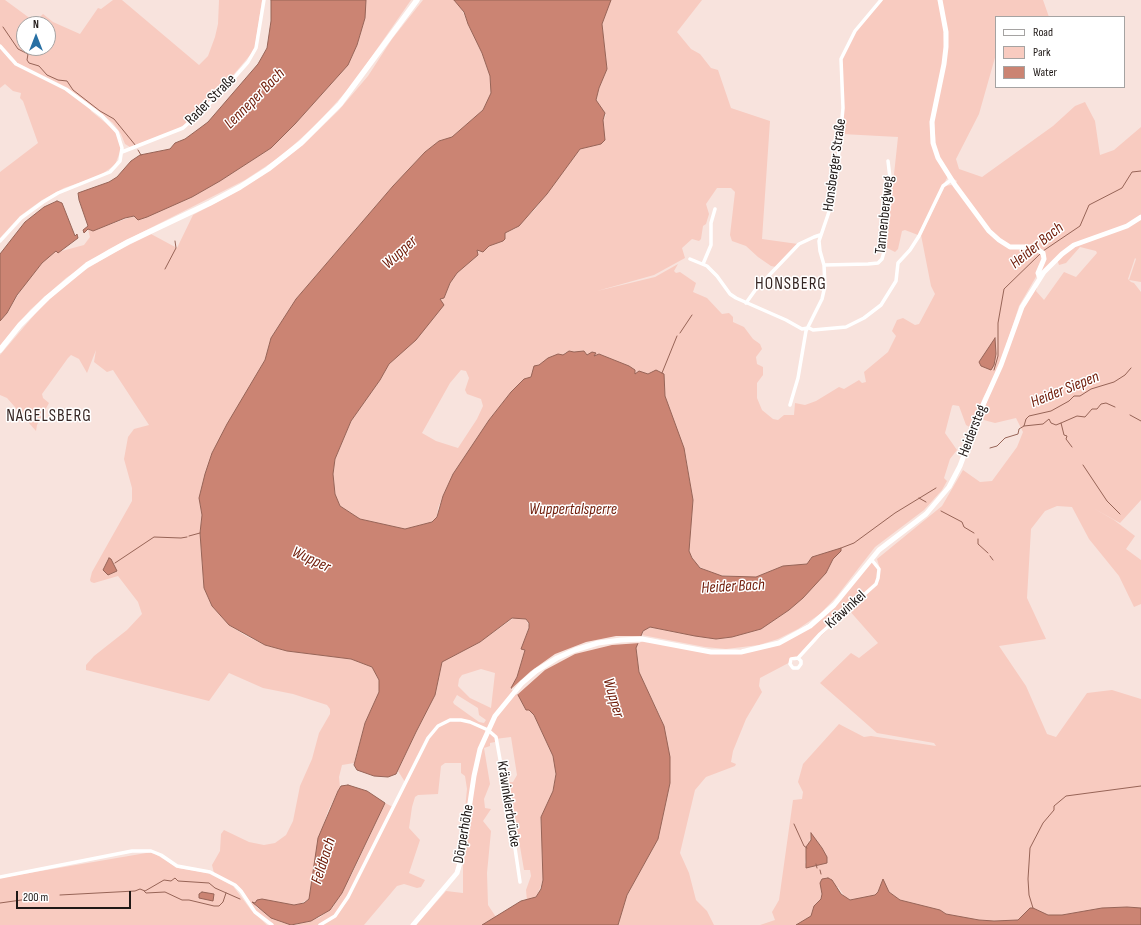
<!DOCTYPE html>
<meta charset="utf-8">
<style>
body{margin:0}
#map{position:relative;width:1141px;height:925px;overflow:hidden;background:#f8e3dd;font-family:"Sofia Sans Condensed",sans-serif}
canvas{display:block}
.legend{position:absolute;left:995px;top:16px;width:130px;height:72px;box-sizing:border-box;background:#fff;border:1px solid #a5a3a2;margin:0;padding:5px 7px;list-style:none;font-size:12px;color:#1f1816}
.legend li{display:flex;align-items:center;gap:8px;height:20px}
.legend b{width:20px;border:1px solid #a5a3a2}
.north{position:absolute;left:16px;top:16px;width:40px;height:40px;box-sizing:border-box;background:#fff;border:1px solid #a5a3a2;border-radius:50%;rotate:0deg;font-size:11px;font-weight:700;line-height:16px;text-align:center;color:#1f1816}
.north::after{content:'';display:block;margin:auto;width:14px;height:18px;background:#2870a4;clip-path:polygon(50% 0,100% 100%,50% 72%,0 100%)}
.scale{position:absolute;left:16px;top:891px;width:115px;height:18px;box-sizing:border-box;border:2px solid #1f1816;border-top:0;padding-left:5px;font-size:12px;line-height:14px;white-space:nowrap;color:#1f1816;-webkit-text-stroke:3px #fff;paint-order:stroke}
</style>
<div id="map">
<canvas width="1141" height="925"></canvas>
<ul class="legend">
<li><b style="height:5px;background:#fff"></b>Road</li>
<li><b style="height:11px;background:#f8cbc0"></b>Park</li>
<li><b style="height:11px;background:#cb8473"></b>Water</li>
</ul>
<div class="north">N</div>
<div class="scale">200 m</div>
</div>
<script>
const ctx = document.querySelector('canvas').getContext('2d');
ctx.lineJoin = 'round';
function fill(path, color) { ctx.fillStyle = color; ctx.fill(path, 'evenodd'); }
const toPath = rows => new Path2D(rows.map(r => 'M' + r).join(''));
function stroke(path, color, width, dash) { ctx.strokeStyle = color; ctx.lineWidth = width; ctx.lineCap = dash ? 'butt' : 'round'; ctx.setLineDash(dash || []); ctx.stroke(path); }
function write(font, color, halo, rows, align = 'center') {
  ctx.font = font + ' "Sofia Sans Condensed",sans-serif'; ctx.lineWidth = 3; ctx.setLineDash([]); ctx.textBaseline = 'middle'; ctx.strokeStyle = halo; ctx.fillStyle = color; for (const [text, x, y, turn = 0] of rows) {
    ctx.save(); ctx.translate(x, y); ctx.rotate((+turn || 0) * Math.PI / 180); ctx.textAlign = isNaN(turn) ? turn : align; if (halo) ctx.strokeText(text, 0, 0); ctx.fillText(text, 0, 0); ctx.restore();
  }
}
fill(toPath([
 [0,0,5,0,35,22,43,14,53,22,80,34,98,8,101,9,113,0,122,0,199,65,208,56,215,37,218,24,219,0,262,0,255,47,251,54,218,93,184,125,174,131,130,147,125,144,121,134,113,123,94,108,89,107,91,111,113,129,117,135,121,149,115,165,99,176,64,188,42,200,20,216,0,238,0,172,38,143,23,101,20,98,21,93,13,91,5,84,0,88,0,48,10,60,73,92,17,63,7,53,0,44],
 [24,24,48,24,48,48,24,48],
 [366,0,411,0,352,85,316,125,280,157,245,180,109,249,66,278,30,310,0,346,0,321,7,313,26,282,42,263,56,251,58,252,84,245,90,237,88,229,92,231,131,217,136,217,138,220,192,197,220,181,271,148,295,124,348,65,357,45,365,18],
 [423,0,454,0,461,8,482,53,490,76,491,93,483,110,452,137,439,141,425,152,393,186,296,299,271,338,265,360,212,453,199,498,202,515,200,533,204,588,212,606,229,625,246,636,265,645,287,651,351,659,372,667,379,680,379,692,365,723,354,763,342,765,339,777,340,787,328,811,319,838,309,899,299,904,294,905,273,901,255,905,256,907,281,922,295,925,319,918,333,907,352,874,385,803,393,807,405,782,398,771,416,732,435,695,442,662,480,642,515,617,526,619,529,626,522,649,525,650,517,677,511,688,518,695,526,710,529,710,534,715,553,756,556,771,553,791,541,817,543,880,537,896,527,901,526,890,531,876,530,870,524,870,509,782,513,782,517,775,511,737,495,739,495,742,490,743,490,746,484,748,490,784,484,799,485,808,491,809,483,821,491,831,487,873,488,905,496,917,482,925,416,925,446,891,463,893,463,829,467,789,465,776,461,773,461,763,445,763,441,766,438,794,418,795,415,797,412,807,409,828,420,840,409,873,425,880,421,887,417,888,404,884,397,886,364,925,272,925,261,918,241,891,214,873,212,865,220,851,221,834,224,830,249,842,264,845,275,843,286,835,293,821,300,786,312,759,319,733,330,714,330,709,327,705,293,694,263,688,229,673,209,701,86,670,86,665,94,656,127,630,142,614,138,602,118,576,94,583,91,582,90,580,92,572,132,501,132,488,124,459,128,437,134,429,149,425,113,370,107,372,94,362,96,350,87,373,79,359,71,355,68,358,42,394,43,398,49,403,37,425,36,431,7,398,0,395,0,355,41,307,64,286,88,268,115,252,151,234,177,248,193,215,232,194,269,171,304,144,339,110,368,76,392,39],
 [481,669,495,673,491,708,470,698,458,686,459,679,462,675],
 [457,695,478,708,479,715,486,720,484,723,479,722,454,704,453,702],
 [611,0,702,0,677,32,691,49,700,54,711,68,718,70,731,108,770,121,762,239,798,244,776,267,771,266,758,257,746,246,732,241,730,235,735,192,731,188,717,188,706,204,709,214,706,224,703,226,701,239,699,241,692,239,682,248,685,258,654,275,597,291,655,277,678,264,674,271,676,273,680,272,696,283,693,292,707,298,722,314,729,313,733,317,733,322,744,327,753,339,760,344,762,349,756,357,757,364,763,367,763,375,757,383,757,398,762,410,773,419,778,420,784,415,794,415,795,403,805,405,816,401,839,387,844,389,859,380,862,383,866,382,864,372,888,352,896,336,892,331,897,320,903,318,915,325,919,324,935,294,931,286,921,235,945,186,951,185,954,186,990,231,956,183,957,181,954,179,941,162,936,148,934,120,945,65,942,0,1043,0,1049,17,996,17,996,54,979,114,956,159,959,169,982,177,1053,126,1075,106,1085,102,1095,121,1100,155,1114,150,1141,127,1141,282,1129,280,1136,259,1135,258,1128,279,1131,282,1134,283,1141,292,1141,500,1120,523,1093,508,1114,520,1135,536,1126,549,1141,560,1141,604,1134,607,1119,576,1089,539,1072,507,1057,506,1045,511,1031,529,1027,598,1046,639,999,646,1026,686,1047,734,1056,737,1087,693,1112,690,1141,699,1141,908,1111,907,1062,915,1048,915,1030,908,1018,920,984,921,946,914,940,910,900,900,889,892,883,880,878,892,875,895,860,899,850,900,845,897,838,887,822,888,821,899,814,906,811,916,806,920,796,925,760,925,775,920,772,912,779,900,793,800,802,799,803,792,798,782,803,764,839,724,864,737,871,736,936,746,934,743,877,733,820,683,851,653,859,658,878,643,848,609,879,580,880,569,877,559,942,506,963,470,980,482,992,481,1017,447,1023,432,1016,418,995,423,980,419,1020,315,1039,281,1036,291,1044,300,1064,272,1076,277,1097,253,1096,251,1080,247,1066,263,1059,265,1057,259,1040,278,1044,260,1040,252,1043,260,1037,275,1019,306,999,368,983,398,971,428,966,425,959,406,953,405,952,406,945,433,957,450,950,459,944,478,947,481,942,490,924,510,875,547,837,596,820,614,798,629,778,639,759,645,726,649,705,647,642,635,644,630,650,627,716,639,732,637,761,629,789,610,803,598,837,553,835,550,831,553,812,557,807,564,783,566,756,577,716,575,696,565,689,551,693,500,686,457,665,396,664,379,659,371,647,374,635,374,633,369,628,366,600,354,595,356,587,355,584,351,566,352,563,355,539,365,531,377,524,379,511,392,489,420,453,474,438,508,437,517,432,522,405,529,360,519,340,506,335,494,333,474,335,459,351,421,380,380,389,364,440,310,443,303,440,299,444,298,450,283,457,273,478,255,477,251,483,252,489,246,503,241,505,233,508,231,515,229,536,208,580,149,601,144,604,130,603,120,606,115,596,101,599,88,607,69,602,24],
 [995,338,996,354,994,365,979,362],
 [461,370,466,371,469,378,465,390,467,394,481,399,483,406,477,419,458,448,436,441,422,433,450,383],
 [811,833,822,848,819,865,812,866,805,863],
 [883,0,939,0,946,47,934,107,933,143,947,176,947,178,918,235,905,230,902,231,898,249,895,252,887,248,887,240,898,137,842,134,842,59,855,32],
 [871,559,878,567,877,582,798,658,760,678,759,686,762,692,746,719,733,751,731,762,736,764,735,766,706,777,695,790,680,853,689,873,696,900,707,911,714,925,618,925,627,895,658,839,670,783,661,718,642,680,639,672,636,648,640,639,721,652,772,645,822,616],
 [152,852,178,868,208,873,233,886,251,910,267,925,0,925,0,878]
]), '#f8cbc0');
const water = toPath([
 [271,0,366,0,365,18,357,45,348,65,295,124,271,148,220,181,192,197,147,217,138,220,134,216,125,218,93,231,88,229,84,233,83,230,88,226,79,200,78,193,109,182,117,177,131,161,140,155,170,149,175,143,185,139,200,128,208,122,258,64,267,48,271,21,271,0],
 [454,0,611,0,602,24,607,69,599,88,596,100,605,113,603,120,605,140,601,144,580,149,547,194,519,226,505,233,505,239,503,241,489,246,483,252,477,250,478,255,457,273,450,283,444,298,440,299,444,305,416,340,389,364,380,380,351,421,335,459,333,474,335,494,340,506,360,519,405,529,432,522,437,517,443,496,453,474,489,420,511,392,524,379,531,377,534,366,539,365,548,358,558,354,563,355,569,351,574,352,584,351,587,355,592,352,596,353,594,356,599,354,629,366,635,370,635,374,639,371,648,374,656,370,664,374,665,396,684,448,693,500,689,551,692,558,700,568,722,576,756,577,783,566,807,564,812,557,841,548,841,551,833,559,826,573,803,598,789,610,761,629,732,637,716,639,695,636,650,627,643,631,636,648,639,672,664,726,670,757,670,783,658,839,627,895,618,925,482,925,521,901,536,897,541,889,543,880,541,817,553,791,556,774,553,756,534,715,529,710,526,710,518,695,511,688,517,677,525,650,521,649,529,628,529,623,526,619,512,618,480,642,442,662,435,695,416,732,396,774,388,777,374,776,357,770,354,765,365,723,379,692,379,680,372,667,351,659,287,651,265,645,229,625,212,606,204,588,200,533,202,515,199,498,205,474,212,453,227,424,265,360,271,338,296,299,393,186,425,152,439,141,452,137,483,110,491,93,490,76,482,53,468,24,464,12,454,0],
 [57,201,62,203,75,236,77,234,78,238,58,253,56,251,42,263,17,295,7,313,0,321,0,254,25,222,44,207,57,201],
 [995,338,996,354,994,365,991,370,981,366,979,362,995,338],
 [109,558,111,559,117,571,108,575,103,570,109,558],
 [348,785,367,791,385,803,342,893,330,910,311,921,291,925,271,918,252,902,255,903,257,900,262,899,294,905,304,903,309,899,318,838,338,791,341,786,348,785],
 [811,833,822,848,827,857,827,863,806,868,806,847,811,840,811,833],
 [828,878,832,880,841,894,850,900,875,895,878,892,883,879,889,892,900,900,940,910,946,914,979,920,994,921,1018,920,1030,908,1033,908,1048,915,1062,915,1102,908,1127,907,1141,908,1141,925,796,925,811,916,814,906,821,899,822,894,820,883,822,879,828,878],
 [202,892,214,894,213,901,199,898,199,894,202,892]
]);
fill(water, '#cb8473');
stroke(water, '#976457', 1);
fill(toPath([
 [616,636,643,636,640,643,612,645,575,654,545,670,517,695,511,689,531,671,555,654,586,642]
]), '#f8e3dd');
stroke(toPath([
 [3,27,18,49,28,54,27,60,29,63,39,66,47,75,58,80,67,81,73,90,100,111,114,119,136,146],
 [138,150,141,155],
 [1043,251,1080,226,1089,205,1122,188,1132,172,1141,171],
 [165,269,176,248,175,241],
 [680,333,692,315],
 [994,370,998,356,998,323,1004,289,1040,254],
 [662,373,677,336],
 [1130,415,1141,421],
 [1061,423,1077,416,1085,417,1092,409,1097,409,1101,404,1106,403,1115,407],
 [1024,426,1043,424,1049,419,1051,423,1056,425,1061,423,1064,435,1067,436,1066,439,1072,447],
 [990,448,997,446,1005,438,1018,434,1019,429,1024,426,1026,419,1029,416,1051,411,1069,401,1074,396,1080,396,1091,389,1114,382,1125,375,1131,368],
 [1083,465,1107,501,1120,514],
 [919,498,926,502],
 [941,511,962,522,964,527,974,533],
 [189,536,200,533],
 [978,539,978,544,988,553],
 [841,548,854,543,895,513,936,488],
 [990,556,993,560],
 [115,563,154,537,181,538,187,537],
 [794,824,804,846,807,848],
 [816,864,817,868],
 [820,870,821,874],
 [144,891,146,893,165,892,182,900,189,900,214,906,219,906,223,902,226,893],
 [60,895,135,891,140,889,145,891,164,880,171,881,175,878,178,881,209,883,215,888,240,899],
 [0,903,43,897],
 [1033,908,1029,895,1028,879,1030,848,1043,823,1054,810,1054,806,1066,796,1141,786]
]), '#976457', 1);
stroke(toPath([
 [0,46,16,64,66,89,102,116,117,132,122,148,120,161,110,172,58,193,43,202,21,218,0,241],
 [122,152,183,128,219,95,248,62,256,48,264,0],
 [690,259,707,266,717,276,730,294,736,298,786,320,802,329,808,328],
 [703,264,711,245,711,223,715,209],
 [824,265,868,264,878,263,882,259,884,252,890,178,888,161],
 [746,303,756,289,799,244,814,237,820,235],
 [809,328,813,330,846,327,864,318,881,305,896,281,898,263,910,250,919,236,943,186,951,180],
 [790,405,798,378,806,331,822,299,825,286,824,265,820,251,819,241,832,203,838,161,843,108,841,59,855,31,881,0],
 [798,658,801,661,801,664,798,668,793,668,790,664,791,659,798,658,820,634,876,584,878,578,879,569,871,559],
 [0,877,132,851,151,851,161,855,177,866,210,872,235,885,241,891,255,912,272,925],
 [320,925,335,916,348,897,428,738,438,726,450,720,461,720,470,722,488,730,496,737,511,821,520,882]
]), '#fff', 3.5);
stroke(toPath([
 [940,0,946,32,946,47,944,64,932,122,933,143,938,158,955,185,989,231,999,240,1010,247,1033,247,1043,253,1044,259,1038,273,1040,278],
 [413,925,457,873,462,856,474,776,480,749,495,716,522,683,536,671,557,658,575,650,598,643,621,640,642,639,711,652,741,652,779,643,810,626,834,605,879,550,926,514,949,487,960,466,983,405,1001,365,1022,307,1044,272,1062,254,1074,245,1127,226,1141,217]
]), '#fff', 5);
stroke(toPath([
 [0,350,20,325,47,298,87,265,128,242,210,203,240,187,268,169,301,143,340,104,417,0]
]), '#fff', 5.5);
write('15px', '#1f1816', '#fff', [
 ["Rader Straße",211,100,-45],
 ["Honsberger Straße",835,165,-82],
 ["Tannenbergweg",885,215,-84],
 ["Heidersteg",973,431,-69],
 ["Kräwinkel",846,610,-42],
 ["Kräwinklerbrücke",508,804,81],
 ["Dörperhöhe",464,834,-80]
]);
write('italic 16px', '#6f1a07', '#fff', [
 ["Lenneper Bach",255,99,-45],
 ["Heider Bach",1037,246,-39],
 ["Wupper",400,253,-42],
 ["Heider Siepen",1065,390,-22],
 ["Wuppertalsperre",573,510],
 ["Wupper",311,560,25],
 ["Heider Bach",733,587,-3],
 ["Wupper",613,698,74],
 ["Feldbach",324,861,-72]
]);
ctx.letterSpacing = '1px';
write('17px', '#352522', '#fff', [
 ["HONSBERG",791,285],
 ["NAGELSBERG",49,417]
]);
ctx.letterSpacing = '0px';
</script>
